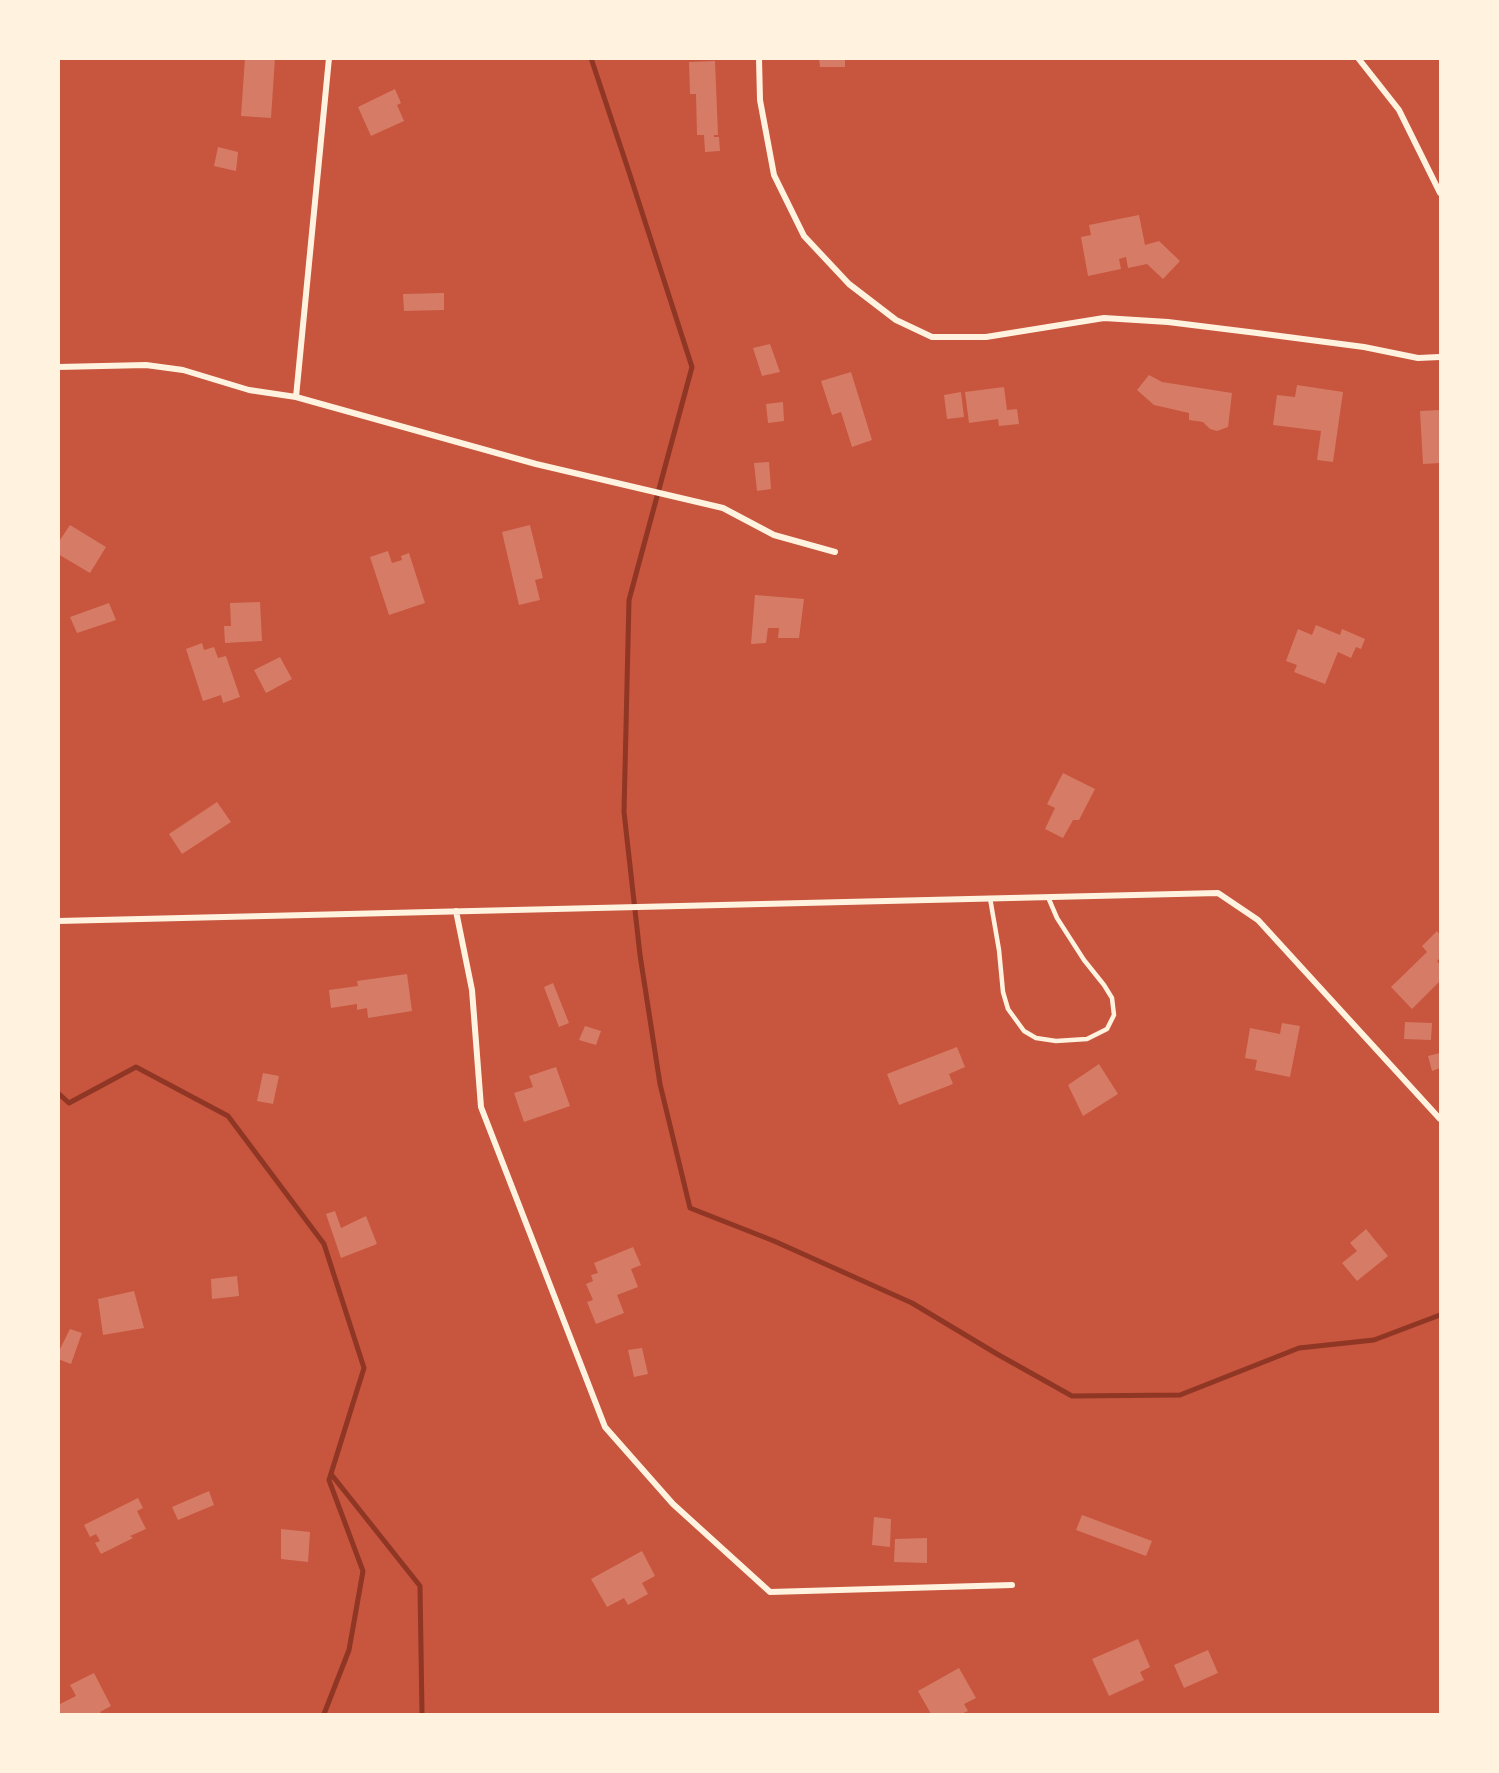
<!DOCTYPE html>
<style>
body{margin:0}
#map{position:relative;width:1499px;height:1773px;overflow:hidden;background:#c8553d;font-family:Raleway,sans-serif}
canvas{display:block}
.frame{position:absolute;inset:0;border:60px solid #fff3e0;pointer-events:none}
</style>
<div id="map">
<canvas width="1499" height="1773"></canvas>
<div class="frame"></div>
</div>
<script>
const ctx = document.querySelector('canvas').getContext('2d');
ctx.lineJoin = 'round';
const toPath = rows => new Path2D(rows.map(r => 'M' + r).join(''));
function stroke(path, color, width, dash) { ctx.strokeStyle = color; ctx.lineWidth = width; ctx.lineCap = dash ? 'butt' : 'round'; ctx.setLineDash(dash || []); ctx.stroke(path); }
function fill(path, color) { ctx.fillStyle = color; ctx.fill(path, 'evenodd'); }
stroke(toPath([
 [591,58,629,172,692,367,629,600,624,812,640,955,660,1084,690,1208,774,1241,912,1303,997,1354,1072,1396,1180,1395,1299,1348,1374,1340,1440,1315],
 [58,1093,69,1103,136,1067,228,1116,324,1244,364,1368,329,1480,363,1571,349,1650,324,1714],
 [331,1474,420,1586,422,1714]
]), '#8f3625', 5);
fill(toPath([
 [245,58,275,58,271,118,241,116],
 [819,58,845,58,845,67,820,67],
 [715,61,718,135,714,135,714,137,719,137,720,151,705,152,704,135,697,135,696,94,690,94,689,62],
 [395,89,401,103,397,105,404,121,371,136,358,107],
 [218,147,238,152,236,171,214,166],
 [1139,215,1145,245,1159,241,1180,261,1163,279,1147,264,1128,268,1126,257,1119,259,1121,269,1088,276,1081,237,1091,235,1089,225],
 [444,293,444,310,404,311,403,294],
 [770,344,780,372,762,376,753,348],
 [851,372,872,440,852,447,841,412,832,415,821,381],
 [1149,375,1162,382,1232,393,1228,427,1217,431,1210,429,1203,422,1189,420,1189,413,1154,405,1137,390],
 [1297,385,1343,392,1333,462,1317,460,1321,431,1273,425,1277,395,1295,397],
 [1004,387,1007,410,1017,409,1019,424,999,426,998,419,969,423,965,392],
 [961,392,964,417,947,419,944,395],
 [783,402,784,421,768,423,766,404],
 [1440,410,1440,463,1423,464,1420,411],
 [769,462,771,489,757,491,754,463],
 [70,525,106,547,90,573,58,554,58,543],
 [530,525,543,578,535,580,540,600,519,605,502,532],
 [388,551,392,563,402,560,401,556,409,553,425,603,389,615,370,557],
 [755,595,804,599,799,638,778,638,779,628,768,628,766,643,751,644],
 [260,602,262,641,225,643,224,626,231,626,230,603],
 [109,603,116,620,77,633,70,617],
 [1316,625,1340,635,1342,629,1365,639,1361,649,1356,647,1351,658,1338,652,1325,684,1294,672,1297,665,1286,661,1298,629,1312,635],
 [202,643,204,650,214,647,218,658,226,656,240,697,223,703,221,695,203,701,186,649],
 [280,657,292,679,266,693,254,670],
 [1063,773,1095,789,1079,820,1073,820,1063,838,1045,829,1055,808,1047,804],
 [217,802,231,822,182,854,169,834],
 [1437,931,1440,935,1440,958,1437,961,1440,965,1440,981,1412,1009,1391,987,1427,952,1422,946],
 [407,974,412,1011,368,1018,367,1008,357,1010,357,1004,331,1008,329,990,358,986,357,981],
 [553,983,569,1023,559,1027,544,987],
 [1405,1022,1432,1023,1431,1040,1404,1039],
 [1282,1023,1300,1026,1290,1077,1255,1070,1257,1060,1245,1058,1250,1028,1280,1034],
 [585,1026,601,1031,596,1045,579,1040],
 [957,1047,965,1067,949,1074,953,1084,899,1105,887,1074],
 [1440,1053,1440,1068,1432,1071,1428,1056],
 [1099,1064,1118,1094,1083,1116,1068,1085],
 [556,1067,570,1106,524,1122,514,1093,533,1087,529,1076],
 [263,1073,279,1076,273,1104,257,1101],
 [335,1211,341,1228,366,1216,377,1244,341,1258,326,1214],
 [1366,1229,1388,1256,1357,1281,1342,1263,1357,1251,1350,1243],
 [633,1247,641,1265,631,1269,638,1287,617,1295,624,1313,596,1324,587,1302,593,1300,586,1284,593,1281,591,1275,598,1273,594,1263],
 [237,1276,239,1296,212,1299,211,1279],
 [134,1291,144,1328,103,1335,98,1299],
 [70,1329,82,1333,71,1364,58,1359,58,1353],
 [642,1348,648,1374,634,1377,628,1350],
 [209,1491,214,1505,178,1520,172,1507],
 [138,1498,143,1508,137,1511,146,1529,130,1536,133,1538,101,1554,95,1543,100,1541,96,1534,90,1537,84,1525],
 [1082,1515,1152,1541,1146,1556,1076,1530],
 [874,1517,891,1519,890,1547,872,1545],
 [281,1529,310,1532,308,1562,281,1559],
 [927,1538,927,1563,894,1562,895,1539],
 [642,1551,655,1576,642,1583,648,1594,628,1605,624,1598,607,1607,591,1579],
 [1138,1639,1150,1667,1140,1672,1144,1680,1109,1696,1092,1659],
 [1208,1650,1218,1673,1184,1688,1174,1665],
 [959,1668,976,1698,964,1704,968,1711,961,1714,931,1714,918,1691],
 [94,1673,111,1706,100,1712,102,1714,58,1714,58,1705,76,1696,70,1685]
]), '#d67c66');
stroke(toPath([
 [990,898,999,950,1003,992,1008,1009,1024,1031,1036,1038,1056,1041,1087,1039,1107,1029,1114,1015,1112,998,1104,985,1084,960,1057,918,1048,897]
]), '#fff3e0', 4.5);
stroke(toPath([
 [759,58,760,100,774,175,804,236,849,284,896,320,932,337,986,337,1104,318,1168,322,1257,333,1364,347,1418,358,1440,357],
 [1358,58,1399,110,1440,193],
 [58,367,146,365,183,370,249,390,296,397,536,464,723,508,774,535,835,552],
 [296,397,329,58],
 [456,911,472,990,481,1107,605,1427,673,1504,770,1592,1012,1585],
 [58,921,1218,893,1258,920,1440,1119]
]), '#fff3e0', 6);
</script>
